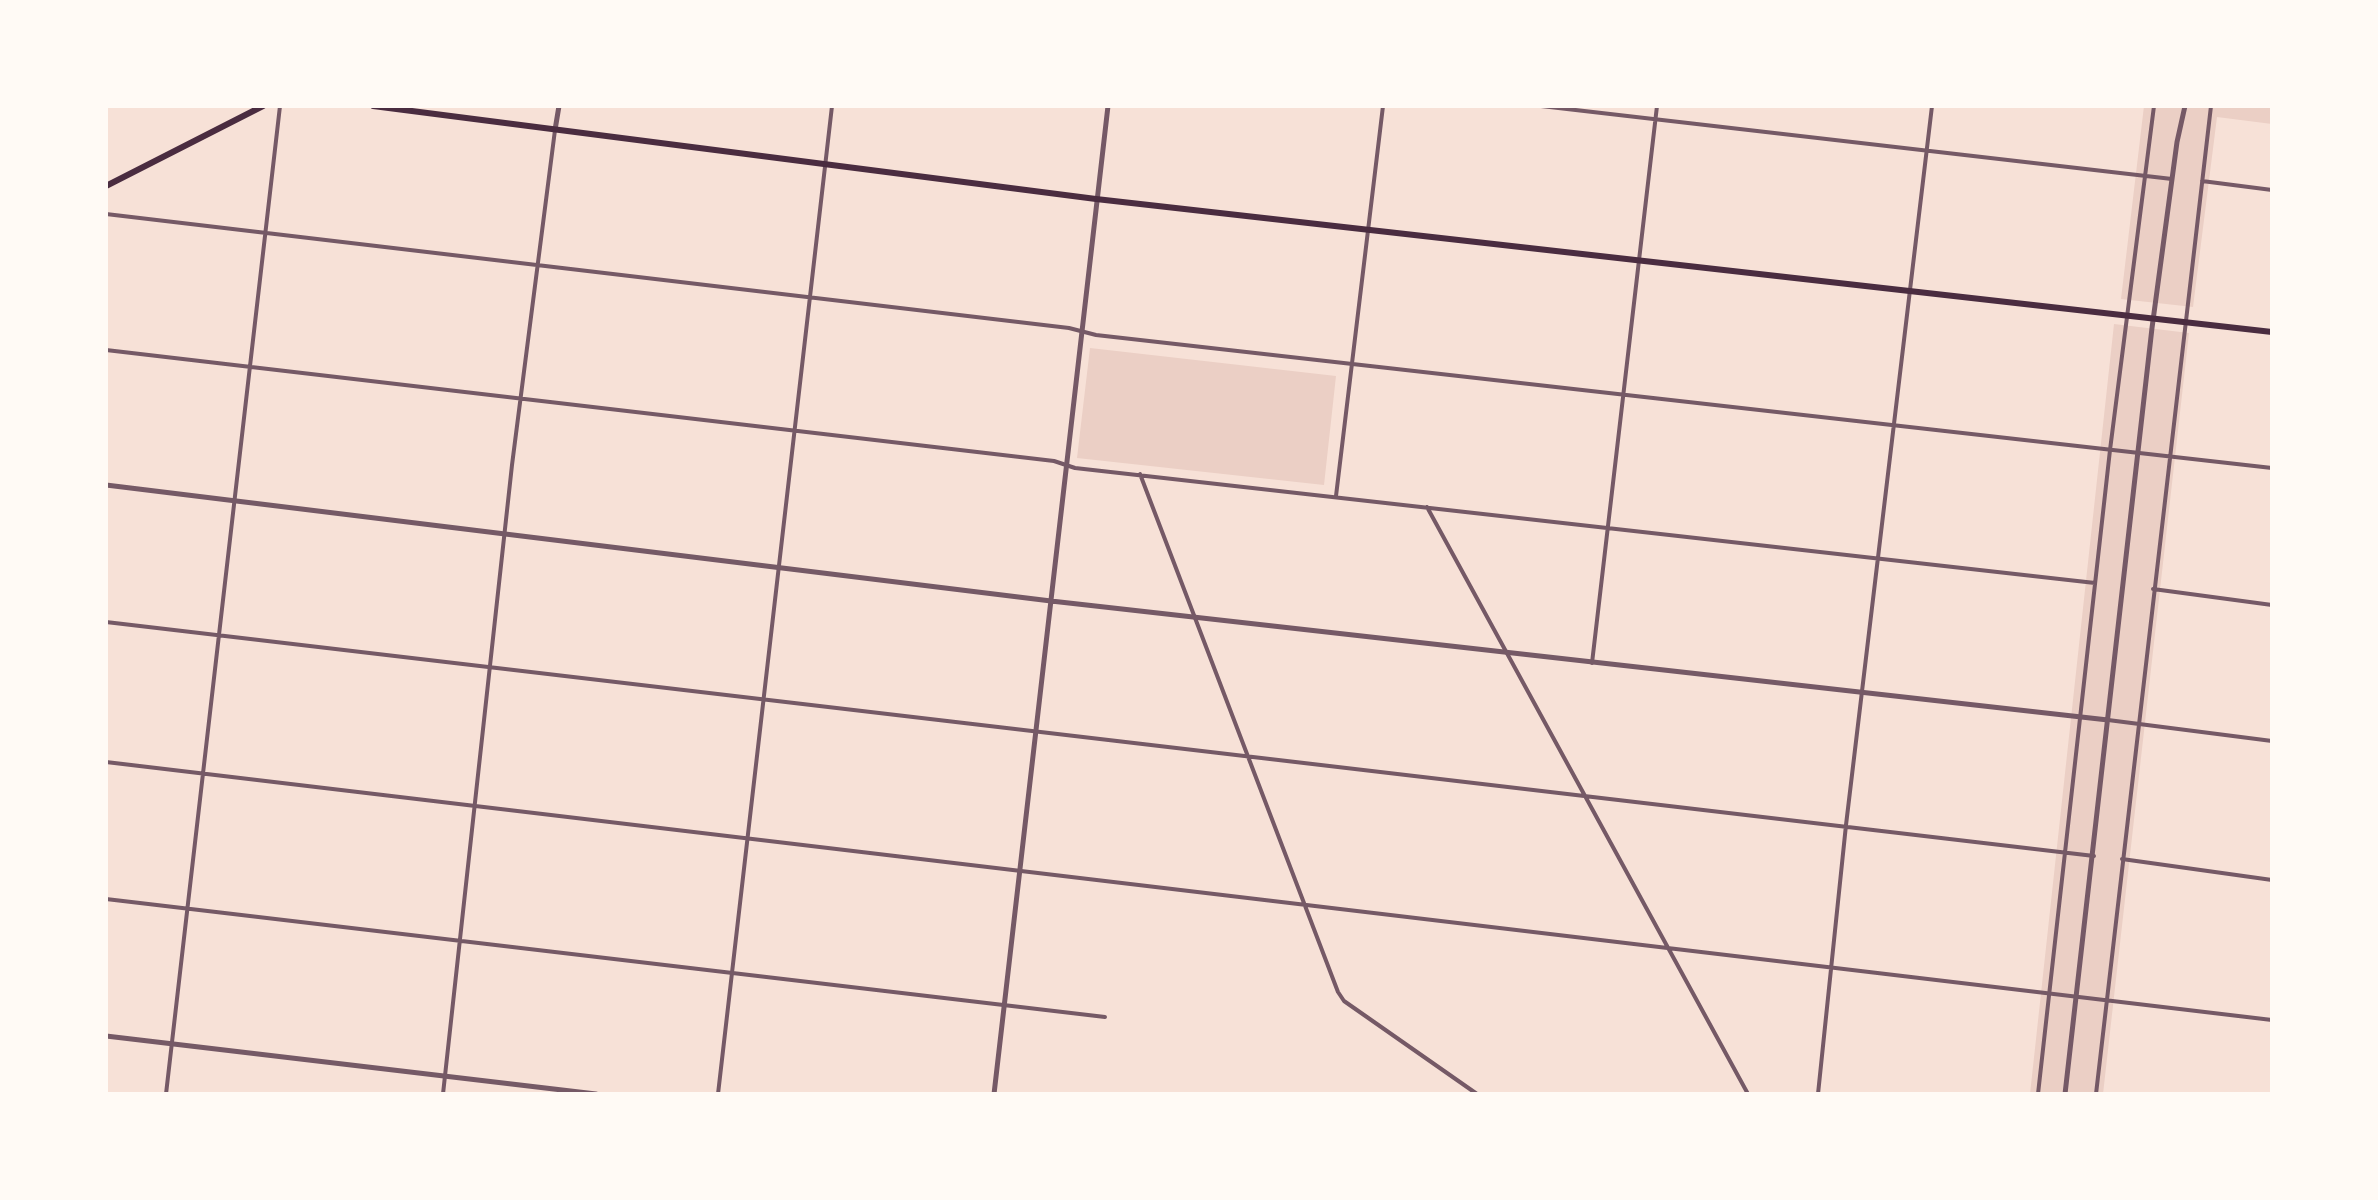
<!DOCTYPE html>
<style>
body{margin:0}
#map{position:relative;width:2378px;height:1200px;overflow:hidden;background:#f7e1d7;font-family:Literata,serif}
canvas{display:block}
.frame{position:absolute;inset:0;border:108px solid #fffaf5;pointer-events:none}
</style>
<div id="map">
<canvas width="2378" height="1200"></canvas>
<div class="frame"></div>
</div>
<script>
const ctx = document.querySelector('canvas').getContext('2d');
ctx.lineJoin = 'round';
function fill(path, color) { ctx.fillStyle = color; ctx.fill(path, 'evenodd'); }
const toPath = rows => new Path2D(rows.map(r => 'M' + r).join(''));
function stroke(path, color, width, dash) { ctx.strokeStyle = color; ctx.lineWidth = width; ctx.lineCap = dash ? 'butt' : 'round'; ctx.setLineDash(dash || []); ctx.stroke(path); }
fill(toPath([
 [2144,106,2272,106,2272,124,2217,117,2193,307,2121,299],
 [2114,324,2189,333,2103,1094,2030,1094],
 [1090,348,1336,376,1324,485,1077,458]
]), '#ebcfc5');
stroke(toPath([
 [1541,106,2172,179],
 [2202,181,2272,190],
 [106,214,1069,328,1096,335,2272,468],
 [106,350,1054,461,1075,468,2095,583],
 [1140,474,1338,992,1344,1001,1477,1094],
 [1336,496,1383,106],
 [1427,507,1748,1094],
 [2153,589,2272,605],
 [106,622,2094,856],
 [1592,663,1657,106],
 [2108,720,2272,741],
 [106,762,2272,1020],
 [2122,859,2272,880],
 [106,899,1105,1017],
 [166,1094,280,106],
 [443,1094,512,465,555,130],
 [718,1094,832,106],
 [1818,1094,1846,825,1932,106],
 [2038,1094,2110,450,2154,106],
 [2096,1094,2211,106]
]), '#755966', 4);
stroke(toPath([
 [555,130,559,106],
 [106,485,1051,601,2108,720],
 [106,1036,596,1094],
 [994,1094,1108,106],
 [2065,1094,2152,328,2177,142,2185,106]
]), '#755966', 5);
stroke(toPath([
 [373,106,1096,199,2272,332],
 [106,186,263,106]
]), '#4a2c40', 6);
</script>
